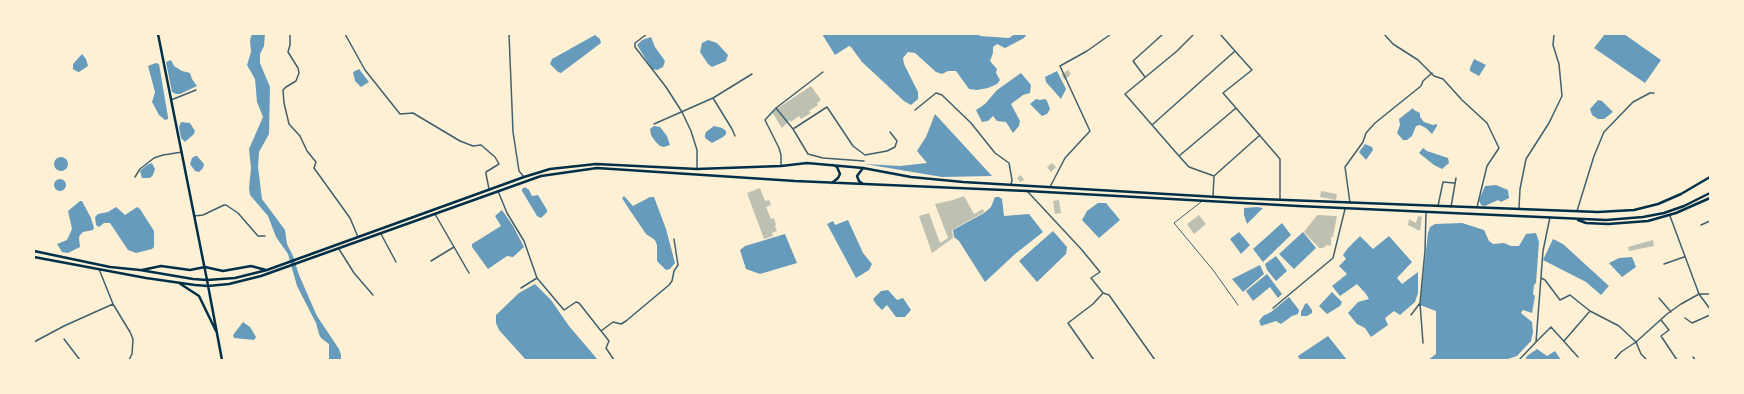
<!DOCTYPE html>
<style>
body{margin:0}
#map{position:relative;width:1744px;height:394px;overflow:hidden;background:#fdf0d5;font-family:"IBM Plex Sans",sans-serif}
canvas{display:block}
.frame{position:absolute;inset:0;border:35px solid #fdf0d5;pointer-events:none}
</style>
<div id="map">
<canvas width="1744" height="394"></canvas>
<div class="frame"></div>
</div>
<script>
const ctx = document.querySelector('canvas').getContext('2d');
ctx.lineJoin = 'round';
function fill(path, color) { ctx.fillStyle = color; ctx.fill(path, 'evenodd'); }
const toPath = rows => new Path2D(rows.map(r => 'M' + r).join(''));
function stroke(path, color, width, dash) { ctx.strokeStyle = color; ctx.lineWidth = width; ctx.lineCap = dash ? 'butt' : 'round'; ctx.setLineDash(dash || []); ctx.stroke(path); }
fill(toPath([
 [252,34,265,34,264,46,260,54,260,63,270,87,269,134,259,152,258,167,262,199,285,230,287,244,293,256,299,275,317,316,339,349,341,355,341,360,329,360,329,344,321,338,319,334,316,323,297,286,288,254,276,237,268,216,250,195,249,188,251,168,249,149,263,117,257,102,255,79,247,65,251,52,250,40],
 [822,34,978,34,980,36,1009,38,1015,34,1027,34,1024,38,1009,46,1005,48,997,44,993,47,993,53,990,61,997,69,996,73,1000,80,997,84,988,88,977,90,969,89,956,71,948,71,942,74,936,72,915,53,908,52,903,58,904,64,918,92,918,99,911,105,904,101,862,62,851,47,849,46,835,55],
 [1605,34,1624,34,1661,60,1645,83,1594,48],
 [595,35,600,39,601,43,561,73,558,72,550,64,552,59],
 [651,37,655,47,665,61,663,67,657,70,652,69,637,45,642,40],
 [708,40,717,43,728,55,726,61,712,67,708,64,700,52,702,43],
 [82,54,86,59,88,66,79,72,76,71,73,69,73,64],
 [1474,59,1486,65,1479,76,1470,71,1470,68],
 [171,60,174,66,182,71,190,73,192,79,197,86,180,94,176,94,172,92,166,62],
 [156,63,159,64,168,117,168,119,165,120,159,115,152,102,155,92,148,66],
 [359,69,369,82,361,87,355,81,353,72],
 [1057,71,1066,89,1061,99,1046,82,1045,77],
 [1021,73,1031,85,1030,93,1023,95,1011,104,1020,121,1019,126,1013,133,1006,122,997,121,993,116,988,121,982,122,976,110,985,104,997,90],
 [1036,99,1040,100,1045,99,1047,101,1050,109,1047,114,1042,116,1030,104],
 [1598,100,1602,101,1613,112,1604,119,1598,119,1592,115,1590,109],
 [1413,108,1414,110,1420,113,1420,117,1424,122,1433,125,1437,124,1437,126,1432,134,1426,128,1420,125,1416,126,1412,136,1407,140,1403,140,1397,133,1400,125,1399,119],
 [935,114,992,176,942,177,865,164,900,166,927,163,917,151,926,137],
 [181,122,190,123,195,131,194,134,185,142,181,138,179,127],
 [654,126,660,127,667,136,670,145,664,147,660,146,655,141,651,135,650,129],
 [714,126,722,128,726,131,726,134,723,137,712,143,705,138,705,134,706,132],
 [1365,144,1372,147,1373,150,1366,160,1359,152],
 [1423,148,1427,151,1448,158,1449,163,1442,169,1434,165,1419,153],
 [195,156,197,156,204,164,203,168,199,172,195,171,190,164,192,158],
 '54 164a7 7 0 1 1 14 0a7 7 0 1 1-14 0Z',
 [152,163,155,169,153,175,150,178,142,178,140,171,147,165],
 '54 185a6 6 0 1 1 12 0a6 6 0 1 1-12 0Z',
 [1496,185,1508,190,1509,198,1501,202,1498,200,1485,206,1481,205,1479,200,1485,186],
 [525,187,529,190,532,196,538,195,547,210,547,212,541,218,537,216,522,191,522,189],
 [624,196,633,206,650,197,654,197,666,229,675,263,670,269,666,270,657,261,657,245,655,240,646,234,629,209,622,198],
 [995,197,999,197,1002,199,1004,216,1029,214,1043,232,1015,254,985,282,959,241,954,237,953,230,984,213,991,207],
 [80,201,82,201,91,218,94,228,93,230,83,232,80,235,79,238,80,247,68,253,62,252,57,244,67,240,72,229,68,211],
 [1098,203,1106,203,1120,220,1099,238,1082,220,1087,211],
 [116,207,125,215,137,207,140,209,154,231,154,247,152,249,136,253,128,250,110,223,104,223,99,227,96,225,95,217,98,214,108,212],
 [1244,208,1257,207,1263,208,1247,224,1244,215],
 [502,210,513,226,524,247,513,257,507,256,488,269,472,247,472,244,501,226,495,216],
 [848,220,863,253,872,264,869,270,856,278,827,224,833,221,835,225],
 [1282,223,1291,235,1263,262,1253,249],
 [1462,223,1484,230,1489,241,1493,244,1504,243,1511,246,1519,246,1526,234,1536,233,1539,242,1536,283,1534,285,1533,294,1535,296,1532,313,1523,310,1521,313,1532,322,1533,332,1531,341,1517,356,1505,360,1428,360,1436,354,1436,311,1420,305,1428,233,1430,227,1435,224],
 [1053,231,1067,247,1066,254,1037,282,1019,261],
 [1239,232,1250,245,1241,254,1230,239],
 [1303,232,1316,248,1294,269,1279,254],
 [785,234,797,263,760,274,746,269,740,250,745,246],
 [1360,236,1373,249,1389,236,1412,262,1397,278,1402,284,1418,272,1418,293,1415,302,1400,315,1394,311,1385,318,1388,325,1371,337,1365,328,1357,324,1348,313,1358,302,1369,299,1366,294,1357,284,1340,296,1332,286,1347,274,1339,266,1346,259,1343,255,1348,248],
 [1553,239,1563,244,1609,286,1601,295,1586,282,1543,260],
 [1276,256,1287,271,1276,281,1267,270,1265,264],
 [1632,257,1636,267,1622,277,1609,263,1619,258],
 [1260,265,1264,274,1243,292,1232,279],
 [1267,274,1282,294,1278,298,1270,287,1253,301,1246,291],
 [535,284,551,300,569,326,598,360,526,360,499,330,496,323,496,315,519,293],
 [888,290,897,300,903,298,911,310,905,317,896,317,887,305,882,310,876,304,873,299,881,291],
 [1332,292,1342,302,1340,306,1327,314,1319,306],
 [1289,297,1299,310,1298,314,1292,316,1281,324,1276,321,1261,326,1259,321,1263,316,1271,312],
 [1307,303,1312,310,1312,313,1307,316,1301,316,1301,312,1305,304],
 [243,322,250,327,256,337,254,340,234,338,233,335],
 [1328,336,1347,360,1300,360,1298,356],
 [1537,349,1547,356,1555,351,1561,360,1525,360,1527,356]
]), '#669bbc');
fill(toPath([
 [1068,70,1071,74,1065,80,1061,75],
 [811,86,821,100,817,103,818,105,809,111,811,113,801,119,799,116,791,122,790,120,782,128,772,112],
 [1052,163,1056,167,1051,172,1047,167],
 [1021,175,1024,180,1020,182,1017,178],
 [760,188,765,201,769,200,771,205,766,207,771,219,774,218,776,225,775,226,777,231,772,233,773,236,764,239,747,193],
 [1321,191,1337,194,1336,200,1320,197],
 [964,196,974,214,983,209,984,212,952,230,953,238,932,253,919,216,929,213,940,243,948,238,935,204,953,200],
 [1059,200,1061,213,1055,214,1053,201],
 [1199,215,1206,224,1194,234,1187,224],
 [1317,215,1337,216,1333,237,1331,237,1331,246,1327,245,1323,248,1319,248,1304,232],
 [1418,216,1422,217,1420,231,1408,225,1409,219,1416,223],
 [1653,240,1654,246,1629,251,1628,247]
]), '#bec0b2');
stroke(toPath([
 [1201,202,1174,223,1213,270,1238,305]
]), '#3f606c', 1);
stroke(toPath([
 [290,34,290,45,288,52,298,68,299,73,296,81,286,87,283,90,284,103,289,124,300,136,307,151,316,162,314,168,350,218,358,237],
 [345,34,365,70,400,114,413,113,460,141,473,146,481,145,495,157,499,164,486,172,486,174,489,189],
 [509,34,513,132,519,171,524,177],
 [647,34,635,43,635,47,666,87,682,112,691,131,697,150,697,169],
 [1220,34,1235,51],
 [1384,34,1393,44,1418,60,1434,76,1443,79,1462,100,1487,123,1499,148,1487,166,1477,207],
 [1145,77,1133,61,1163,34],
 [713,98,732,129,735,136],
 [171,100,196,90],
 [776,108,793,129,808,154,823,158,864,161],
 [915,110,936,93,942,95,971,123,995,153,1009,163,1012,180,1011,185],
 [654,124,713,98,752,74],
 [1152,125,1125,94,1177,51,1194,34],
 [793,129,827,107,853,146,865,155,887,151,895,147,897,141,890,132],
 [1260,135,1214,176,1189,167,1179,156,1236,108,1249,123,1280,159,1280,200],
 [1179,156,1152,125,1235,51,1252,70,1223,93,1236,108],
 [781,165,781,155,779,148,765,120,776,108,823,72],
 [135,177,140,169,154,158,163,155,182,152],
 [1050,187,1065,158,1090,131,1060,66,1087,51,1111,34],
 [498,191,507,213,524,241,537,278],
 [1028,192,1082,250,1100,272,1091,278,1103,293,1109,295,1155,360],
 [1213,196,1214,176],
 [1350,203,1345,167,1363,142,1366,133,1375,123,1421,86,1423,81,1432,73],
 [1438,206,1443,182,1454,183],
 [1451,207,1456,178],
 [1519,208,1520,189,1526,159,1549,123,1562,96,1559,64,1553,45,1554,34],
 [1577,211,1594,156,1604,132,1633,102,1650,93,1654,93],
 [435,214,469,273],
 [194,216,203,215,224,205,226,205,238,213,258,236,265,236],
 [1670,216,1699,294,1710,309],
 [1701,225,1710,221],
 [381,234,396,262],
 [339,249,354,273,373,295],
 [431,261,454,247],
 [1664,264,1684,257],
 [1541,278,1545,280,1560,300,1570,295,1590,311,1619,326,1636,342,1641,354,1647,360],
 [521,288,537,278,564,310,576,302,579,303,609,341,606,348,614,360],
 [1659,298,1671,312],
 [1420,303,1423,343],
 [113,304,130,332,133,339,132,354,129,360],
 [1273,308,1333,258,1345,209],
 [1411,315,1420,303,1425,251,1426,212],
 [1685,318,1692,323,1710,315],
 [1661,320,1669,330,1661,336,1677,360],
 [601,331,613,322,621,324,626,321,669,285,672,281,674,271,678,265,674,239],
 [64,339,80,360],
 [1564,341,1590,311],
 [34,342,64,326,113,304,99,269],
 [1536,342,1551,327,1578,357],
 [1693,357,1695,360],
 [1094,360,1068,323,1093,304,1103,293],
 [1519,360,1536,342,1543,251,1550,217],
 [1614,360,1621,352,1636,342,1667,314,1681,304,1699,294,1710,294]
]), '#3f606c', 1.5);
stroke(toPath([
 [158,34,207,280]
]), '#003049', 2.5);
stroke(toPath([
 [863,168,857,176,859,181,863,184],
 [832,183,838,178,840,174,837,167,833,165],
 [1578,220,1586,223,1608,224,1648,221,1676,213,1710,198],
 [34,251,110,267,140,270,193,279,207,280,235,278,267,270,524,177,550,169,596,164,697,169,781,166,807,163,863,168,911,177,963,182,1234,198,1598,212,1634,210,1658,204,1681,194,1710,177],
 [34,257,146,278,195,285,208,286,229,284,261,276,541,176,597,168,795,181,1027,191,1298,206,1606,220,1643,217,1664,213,1684,206,1710,193],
 [142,270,161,266,190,270,205,267,223,271,251,266,266,270],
 [207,280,222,360],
 [179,283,199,296,216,331]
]), '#003049', 2.5);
</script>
